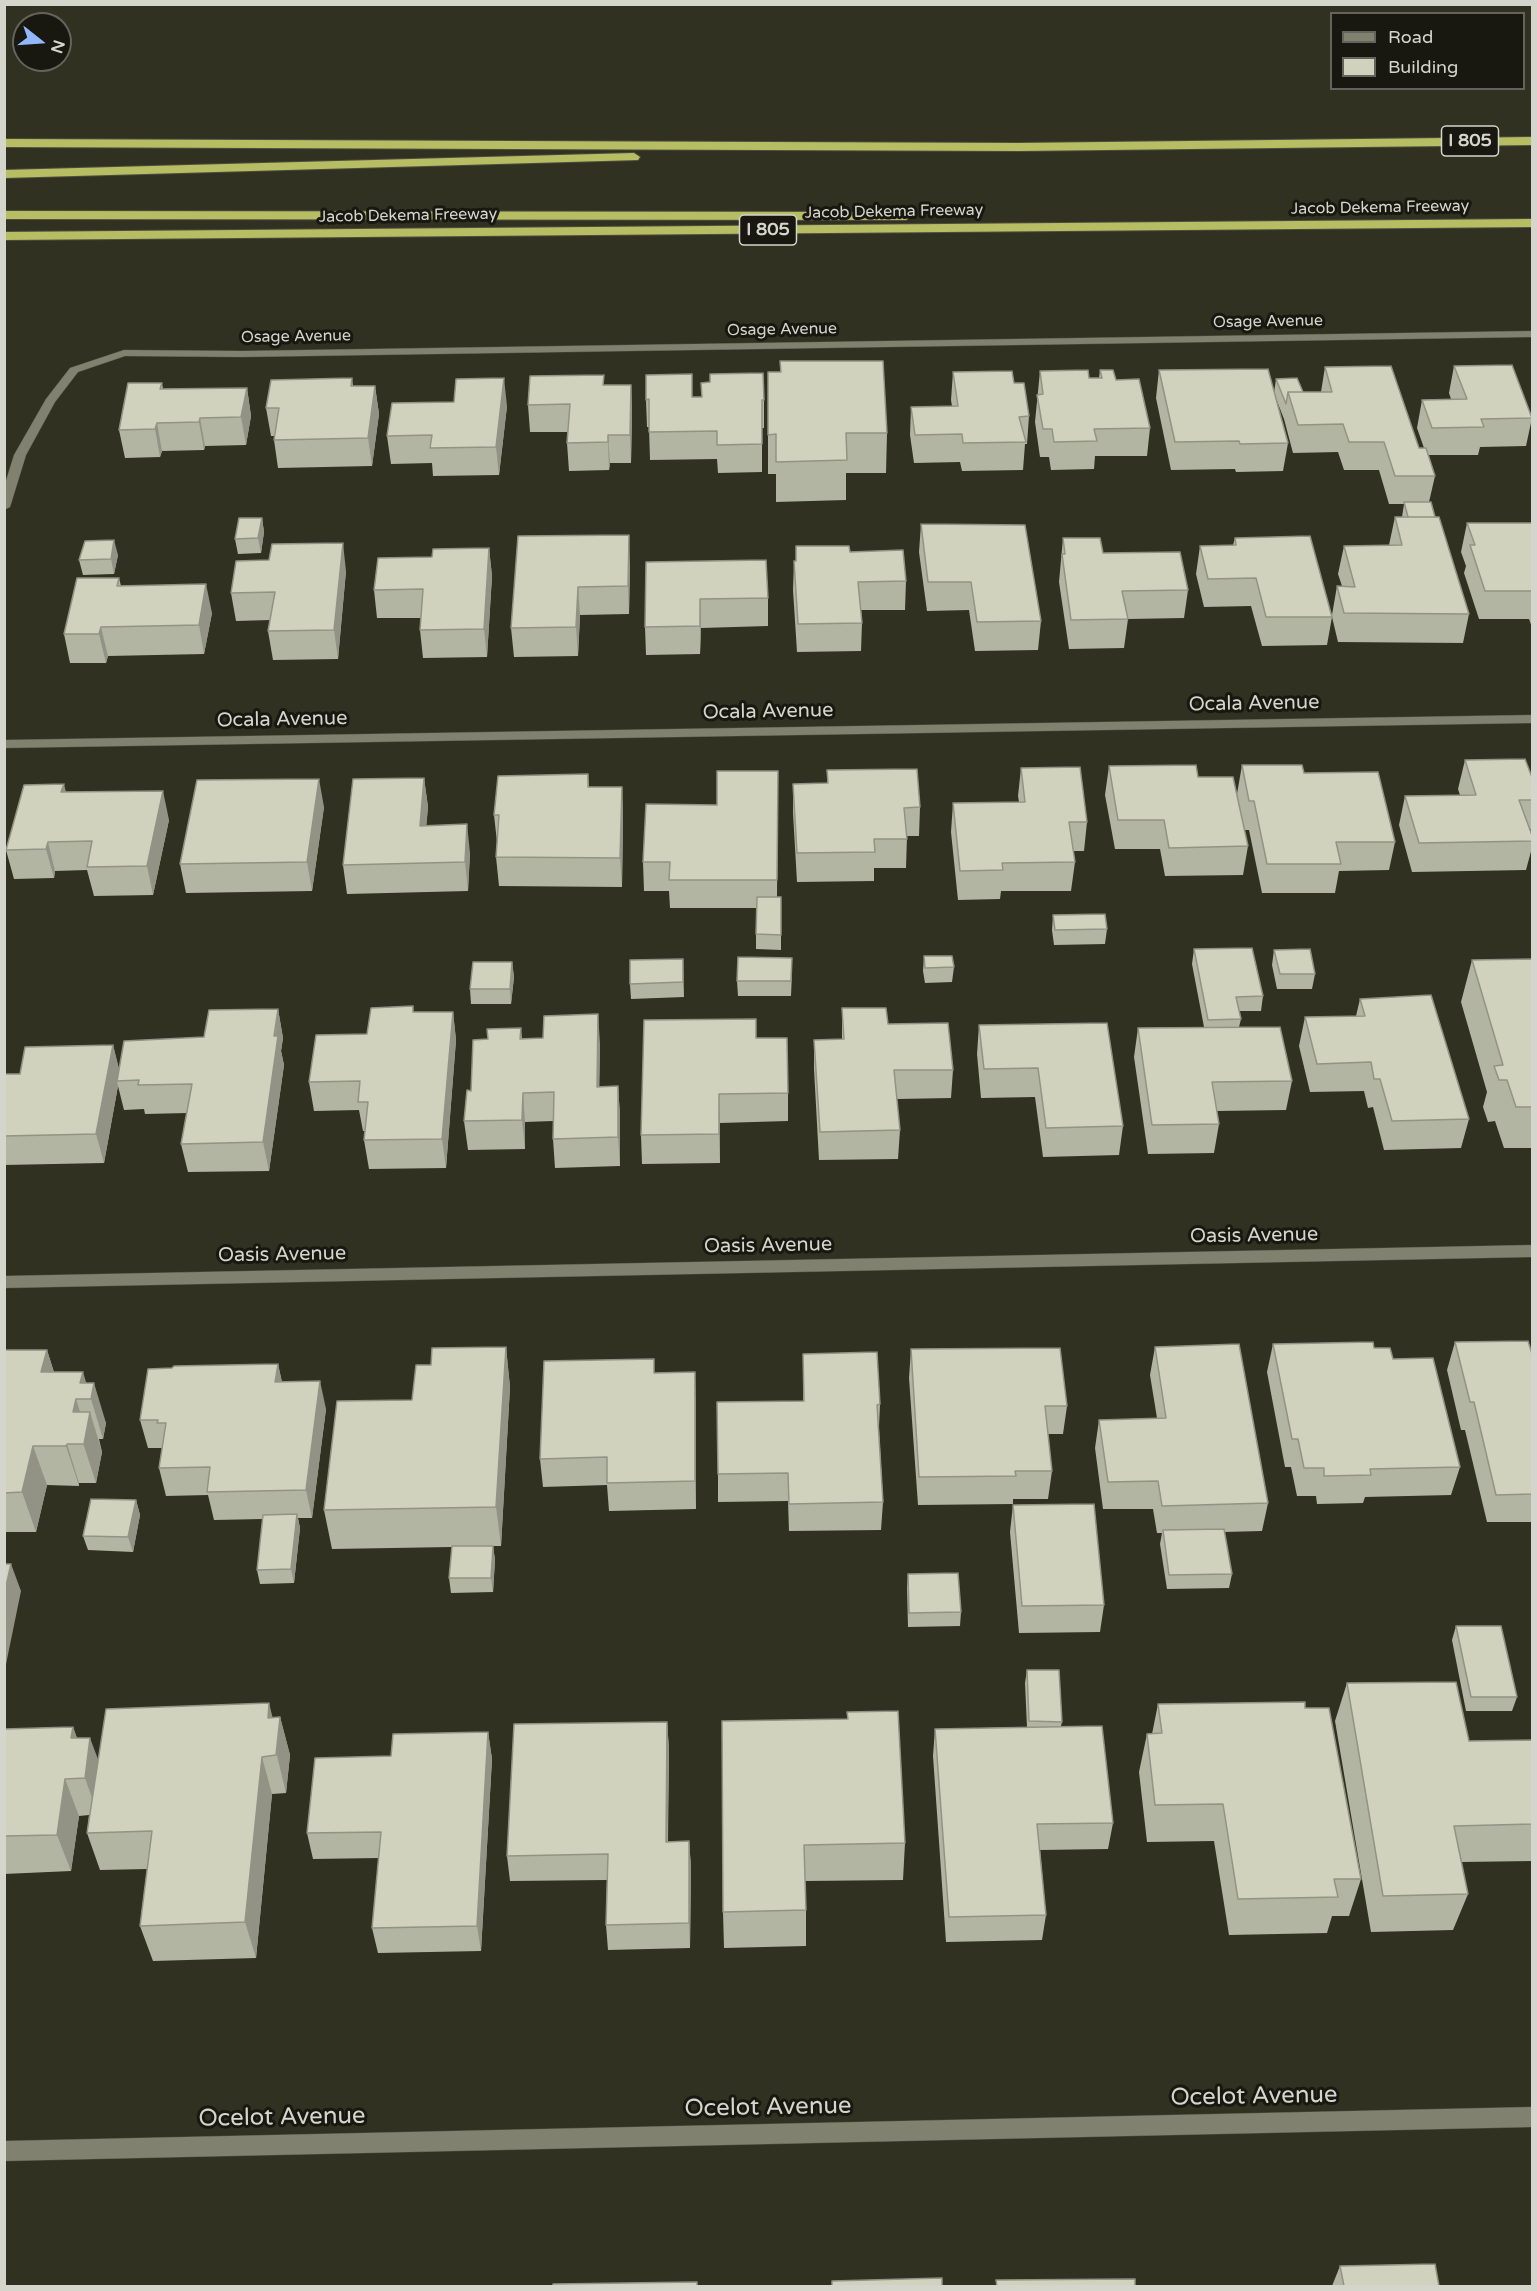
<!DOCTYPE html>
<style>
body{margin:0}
#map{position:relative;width:1537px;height:2291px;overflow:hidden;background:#303121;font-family:"Varela Round",sans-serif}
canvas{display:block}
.frame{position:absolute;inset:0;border:6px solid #d4d5cb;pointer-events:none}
.legend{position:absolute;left:1330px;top:12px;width:195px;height:78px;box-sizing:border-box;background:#181811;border:2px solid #63645b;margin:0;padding:8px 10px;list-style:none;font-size:18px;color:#d4d5cb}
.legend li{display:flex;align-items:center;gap:12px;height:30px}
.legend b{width:30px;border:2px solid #63645b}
.north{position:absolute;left:12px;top:12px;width:60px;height:60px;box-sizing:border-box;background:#181811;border:2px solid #63645b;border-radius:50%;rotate:107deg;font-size:16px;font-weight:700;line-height:24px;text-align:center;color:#d4d5cb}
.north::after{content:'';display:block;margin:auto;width:21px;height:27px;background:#92b7fd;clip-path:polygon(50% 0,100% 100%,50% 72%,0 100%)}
</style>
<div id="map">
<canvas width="1537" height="2291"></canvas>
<div class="frame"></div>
<ul class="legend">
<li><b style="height:8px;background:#80826f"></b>Road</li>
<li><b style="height:16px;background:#d0d2be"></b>Building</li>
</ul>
<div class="north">N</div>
</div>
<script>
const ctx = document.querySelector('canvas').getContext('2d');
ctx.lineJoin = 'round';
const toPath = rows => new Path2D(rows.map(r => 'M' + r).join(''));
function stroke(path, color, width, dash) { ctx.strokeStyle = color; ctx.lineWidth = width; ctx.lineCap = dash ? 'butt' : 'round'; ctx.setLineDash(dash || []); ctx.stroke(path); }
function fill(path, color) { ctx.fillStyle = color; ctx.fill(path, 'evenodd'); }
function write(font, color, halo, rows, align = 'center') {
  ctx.font = font + ' "Varela Round",sans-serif'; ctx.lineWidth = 6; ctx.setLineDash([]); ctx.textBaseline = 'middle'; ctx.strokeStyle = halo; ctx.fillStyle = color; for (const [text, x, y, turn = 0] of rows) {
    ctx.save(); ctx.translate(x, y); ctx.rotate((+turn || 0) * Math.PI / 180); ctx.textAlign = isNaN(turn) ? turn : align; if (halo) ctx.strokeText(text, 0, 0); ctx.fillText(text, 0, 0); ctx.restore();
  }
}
const street = toPath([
 [1532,331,1532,337,242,357,125,356,78,372,55,402,26,455,10,507,4,510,4,487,14,455,46,399,70,368,124,350,242,351,1532,331],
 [1532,715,1532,723,4,748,4,740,1532,715],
 [1532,1245,1532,1257,4,1288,4,1276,1532,1245],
 [1532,2107,1532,2127,4,2161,4,2141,1532,2107]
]);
const highway = toPath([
 [1532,137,1532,145,1019,151,4,147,4,139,1019,143,1532,137],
 [634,153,640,157,638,160,4,178,4,170,634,153],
 [4,211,906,212,912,216,906,220,4,219,4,211],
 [1532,219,1532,227,4,240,4,232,1532,219]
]);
stroke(street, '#4d4e40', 1);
stroke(highway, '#4d4e40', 2);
fill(street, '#80826f');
fill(highway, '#b7bd62');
fill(toPath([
 [780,361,887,433,886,473,846,473,846,500,776,502,776,474,768,474,768,372,780,372],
 [1454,366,1532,418,1526,446,1480,447,1478,455,1428,455,1435,476,1429,502,1469,614,1463,643,1338,642,1332,617,1327,645,1262,646,1251,606,1204,607,1196,574,1200,546,1233,545,1235,538,1332,615,1337,586,1342,586,1338,574,1344,546,1389,545,1395,517,1402,517,1404,504,1389,504,1379,470,1344,470,1338,452,1293,453,1284,419,1275,396,1288,443,1283,471,1236,472,1235,469,1171,470,1156,398,1159,370,1274,393,1276,379,1303,392,1321,392,1325,367,1419,448,1424,448,1417,428,1422,400,1451,399,1449,393],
 [1100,370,1116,380,1150,428,1147,456,1095,456,1094,469,1051,470,1049,457,1040,457,1035,422,1040,371,1089,378,1099,378],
 [953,372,1014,383,1029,416,1027,444,1025,444,1023,470,962,471,960,462,914,463,910,435,911,407,952,406,951,400],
 [352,378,353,386,375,386,379,414,372,466,278,468,274,440,275,436,271,436,266,408],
 [162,383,163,389,247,388,251,416,246,445,205,446,204,450,162,451,160,457,125,458,119,430],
 [604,385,631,385,632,412,631,463,610,463,609,470,569,471,567,443,568,432,530,432,528,405],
 [693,397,764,400,764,428,762,428,762,472,718,473,717,459,650,460,649,427,647,427,646,400],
 [507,406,499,475,433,476,432,463,391,464,387,436],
 [262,518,264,532,261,553,238,554,235,539],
 [1467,523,1533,523,1533,630,1529,619,1479,619,1464,573,1466,566,1461,552],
 [921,524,1041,621,1038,650,975,651,969,610,927,611,919,552],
 [518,536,630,563,629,614,580,615,578,656,514,657,511,628],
 [1063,538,1103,553,1188,590,1184,618,1128,619,1124,648,1069,649,1059,582],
 [796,546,850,552,906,581,905,610,861,610,862,623,861,651,797,652,793,590,794,561,796,561],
 [489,548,492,576,487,657,423,658,420,630,421,618,377,618,374,590,432,557],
 [118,555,114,574,83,575,79,560],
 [269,560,346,571,338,659,273,660,268,631,270,620,236,621,231,593],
 [646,562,768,598,768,626,701,628,700,654,646,655,645,627],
 [119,578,121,586,212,613,204,654,108,656,106,663,70,663,64,634],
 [1465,760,1533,780,1533,826,1532,829,1529,829,1533,838,1533,844,1526,870,1412,872,1399,825,1405,796,1460,795,1458,789],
 [1242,765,1304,773,1395,842,1389,870,1339,871,1335,893,1262,893,1249,830,1244,830,1248,846,1243,875,1165,876,1160,849,1115,849,1105,795,1109,766,1198,777,1243,825,1237,794],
 [1021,768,1087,822,1084,851,1073,851,1075,862,1071,891,1001,891,1000,899,958,900,951,832,953,803,1019,802,1018,796],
 [827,770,920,807,919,836,907,836,906,868,874,868,874,881,797,882,793,813,793,784,827,783],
 [778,771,777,897,781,897,781,950,756,949,756,908,670,908,669,891,644,891,643,862,717,805],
 [588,774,589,787,622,787,623,816,622,887,499,886,496,857,497,842,494,815],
 [424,778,428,807,426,826,470,853,468,891,347,894,343,865],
 [66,792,169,820,153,895,94,896,87,870,55,871,54,878,14,879,6,850],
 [324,807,312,891,186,893,180,864],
 [1053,915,1107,929,1105,944,1054,945,1052,930],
 [1194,949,1263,996,1261,1011,1239,1011,1241,1019,1239,1027,1292,1081,1286,1110,1217,1111,1219,1124,1214,1153,1148,1154,1134,1057,1138,1028,1204,1027,1192,964],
 [1274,950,1315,974,1312,989,1277,989,1272,965],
 [924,956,954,967,952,982,925,983,923,971],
 [683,959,684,997,631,999,630,984],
 [1533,959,1533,1148,1504,1148,1495,1121,1488,1122,1483,1107,1487,1092,1461,1002,1472,960],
 [512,962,514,977,511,1004,471,1004,470,989],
 [792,973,791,996,738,996,737,981],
 [1360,999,1469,1119,1461,1148,1384,1150,1373,1107,1368,1108,1364,1091,1310,1092,1299,1046,1305,1017,1356,1016],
 [842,1008,888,1024,953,1070,951,1098,897,1099,900,1130,898,1159,819,1160,814,1069,814,1040,842,1039],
 [278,1009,283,1038,281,1051,284,1065,269,1171,188,1172,181,1144,187,1113,145,1114,144,1109,124,1110,118,1086,104,1163,4,1165,4,1074,20,1074,113,1045,119,1069],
 [413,1012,453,1012,456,1040,446,1168,369,1169,364,1140,365,1131,363,1131,359,1110,314,1111,309,1082,367,1034],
 [979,1025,1123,1126,1119,1155,1043,1157,1035,1097,981,1098,977,1054],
 [521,1028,522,1039,600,1043,599,1087,618,1086,620,1115,620,1166,555,1168,553,1139,553,1121,525,1122,525,1149,468,1150,464,1121,471,1091],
 [756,1038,788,1093,788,1121,720,1123,720,1163,642,1164,641,1135],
 [1455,1342,1533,1357,1533,1522,1487,1522,1465,1430,1461,1430,1447,1370],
 [1273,1344,1374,1348,1393,1359,1460,1467,1451,1495,1365,1497,1363,1503,1317,1504,1316,1496,1297,1496,1291,1467,1285,1467,1267,1372],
 [506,1347,510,1387,501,1546,493,1546,495,1560,493,1592,451,1593,449,1578,452,1547,332,1549,324,1510,412,1400,431,1365],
 [1155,1347,1268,1503,1262,1531,1224,1532,1232,1574,1229,1588,1167,1589,1160,1544,1162,1533,1157,1533,1153,1509,1103,1509,1095,1448,1099,1420,1157,1418,1150,1375],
 [911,1349,1067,1406,1063,1434,1048,1434,1052,1471,1048,1499,1013,1499,1013,1504,918,1505,909,1378],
 [4,1350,47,1350,54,1372,86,1383,106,1423,103,1439,99,1439,102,1452,96,1483,79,1483,79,1486,47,1485,36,1532,4,1532],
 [803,1354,880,1404,879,1428,883,1502,881,1530,789,1531,788,1501,718,1502,718,1474,803,1401],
 [278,1364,282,1382,326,1409,312,1518,298,1518,300,1528,294,1583,260,1584,257,1570,263,1519,214,1520,208,1495,166,1496,159,1468,162,1448,148,1448,140,1420],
 [655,1373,696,1400,696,1509,609,1511,607,1485,543,1487,540,1459],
 [136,1500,140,1515,133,1552,88,1550,83,1536],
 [1013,1505,1104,1605,1100,1632,1019,1633,1010,1532],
 [908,1574,961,1612,960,1626,908,1627,907,1588],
 [1456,1626,1517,1697,1512,1711,1466,1711,1452,1640],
 [1027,1670,1062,1722,1061,1726,1113,1823,1108,1849,1040,1850,1046,1915,1042,1940,946,1942,933,1756,935,1729,1027,1727,1025,1683],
 [1347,1683,1469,1741,1533,1740,1533,1861,1461,1862,1468,1894,1453,1930,1371,1932,1335,1721],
 [1158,1704,1305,1708,1361,1879,1349,1916,1332,1916,1327,1933,1229,1935,1214,1841,1147,1842,1139,1772,1147,1734,1152,1734],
 [847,1712,905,1843,903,1880,805,1881,806,1910,806,1946,724,1948,723,1912,847,1719],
 [280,1717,290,1755,286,1793,272,1794,256,1958,153,1961,140,1926,147,1869,100,1870,87,1833,89,1815,79,1816,71,1871,4,1874,4,1729,73,1727,77,1738,98,1760,272,1718],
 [667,1722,669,1749,668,1842,689,1841,691,1867,690,1948,608,1950,606,1925,607,1880,510,1881,507,1856],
 [488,1732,492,1759,481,1951,378,1953,372,1928,379,1858,313,1859,307,1833,391,1756],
 [1340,2266,1439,2286,1332,2286]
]), '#b3b5a3');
fill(toPath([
 [504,378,507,406,499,475,496,447],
 [631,385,632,412,631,463,630,435],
 [375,386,379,414,372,466,368,438],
 [247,388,251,416,246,445,241,417],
 [200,418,205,446,204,450,199,422],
 [157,423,162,451,160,457,155,429],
 [608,435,610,463,609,470,608,442],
 [262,518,264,532,261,553,258,538],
 [629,535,630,563,629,614,628,586],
 [114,540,118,555,114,574,111,559],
 [343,543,346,571,338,659,334,630],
 [489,548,492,576,487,657,484,629],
 [206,584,212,613,204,654,199,625],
 [578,587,580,615,578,656,576,627],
 [700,599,701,628,700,654],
 [101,627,108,656,106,663,99,634],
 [424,778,428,807,424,855,420,826],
 [319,779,324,807,312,891,307,862],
 [64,784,71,813,61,792],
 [622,787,623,816,622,887,620,858],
 [163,791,169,820,153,895,147,866],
 [467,824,470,853,468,891,465,862],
 [48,842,55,871,54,878,46,849],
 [512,962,514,977,511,1004,510,989],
 [278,1009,283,1038,281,1051,284,1065,269,1171,263,1142],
 [453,1012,456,1040,446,1168,442,1139],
 [598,1014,600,1043,599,1116,597,1087],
 [113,1045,120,1074,117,1081,118,1086,104,1163,96,1134],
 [618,1086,620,1115,620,1166,618,1137],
 [523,1093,525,1122,525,1149,522,1120],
 [719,1094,720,1123,720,1163,719,1134],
 [506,1347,510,1387,501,1546,496,1507],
 [47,1350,59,1390,41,1372],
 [278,1364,284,1392,275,1382],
 [83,1372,91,1399,94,1383,106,1423,103,1439,91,1399,80,1383],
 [695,1372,696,1400,696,1509,695,1481],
 [320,1381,326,1409,312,1518,306,1490],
 [76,1399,86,1431,90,1412,102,1452,96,1483,73,1412],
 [67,1444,79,1483,79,1486,66,1446],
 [33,1446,47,1485,36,1532,22,1492],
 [136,1500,140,1515,133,1552,128,1537],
 [297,1514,300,1528,294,1583,291,1569],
 [493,1546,495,1560,493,1592,491,1578],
 [11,1564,21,1591,4,1674,4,1595],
 [269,1703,278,1739,280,1717,290,1755,286,1793,268,1718],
 [667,1722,669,1749,667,1867,666,1842],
 [73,1727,86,1765,90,1738,104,1775,98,1815,71,1738],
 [488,1732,492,1759,481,1951,477,1926],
 [262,1757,272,1794,256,1958,245,1922],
 [65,1779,79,1816,71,1871,57,1835],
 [689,1841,691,1867,690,1948,689,1923]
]), '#929385');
const building = toPath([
 [780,361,883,361,887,433,846,433,847,460,776,462,776,434,768,435,768,372,781,372,780,361],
 [1512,365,1532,418,1481,419,1484,427,1432,428,1422,400,1467,399,1454,366,1512,365],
 [1391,366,1419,448,1426,448,1435,476,1395,476,1384,442,1349,442,1343,424,1298,425,1288,392,1332,392,1325,367,1391,366],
 [1268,369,1288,443,1240,444,1239,441,1175,442,1159,370,1268,369],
 [1088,370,1089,378,1102,378,1100,370,1113,370,1116,380,1139,379,1150,428,1094,429,1097,441,1054,442,1052,429,1043,429,1037,395,1043,394,1040,371,1088,370],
 [1012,371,1014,383,1024,383,1029,416,1019,417,1026,442,963,443,962,434,915,435,911,407,958,406,953,372,1012,371],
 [763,373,764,400,762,400,762,444,717,445,717,431,649,432,649,399,646,400,646,375,692,374,692,397,702,397,701,383,710,382,710,374,763,373],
 [604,375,603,385,631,385,630,435,608,435,608,442,567,443,570,404,528,405,530,376,604,375],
 [352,378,351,386,375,386,368,438,274,440,279,408,266,408,271,380,352,378],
 [504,378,496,447,430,448,432,435,387,436,392,403,454,402,456,379,504,378],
 [1297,378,1303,392,1288,392,1286,404,1276,379,1297,378],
 [128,383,162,383,160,389,247,388,241,417,200,418,199,422,157,423,155,429,119,430,128,383],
 [1404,502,1431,502,1435,517,1408,517,1404,502],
 [1395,517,1439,517,1469,614,1344,613,1337,586,1355,587,1344,546,1402,545,1395,517],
 [239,518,262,518,258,538,235,539,239,518],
 [1467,523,1533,523,1533,591,1485,591,1470,545,1475,545,1467,523],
 [921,524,1025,525,1041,621,977,622,971,582,928,582,921,524],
 [629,535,628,586,578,587,576,627,511,628,518,536,629,535],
 [1310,536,1332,617,1266,617,1256,578,1208,579,1200,546,1236,545,1235,538,1310,536],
 [1063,538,1100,538,1103,553,1180,552,1188,590,1122,591,1128,619,1071,620,1062,554,1065,554,1063,538],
 [114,540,111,559,79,560,85,541,114,540],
 [343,543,334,630,268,631,275,592,231,593,236,561,269,560,272,544,343,543],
 [796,546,849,546,850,552,903,550,906,581,858,582,862,623,798,624,794,561,796,561,796,546],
 [489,548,484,629,420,630,423,589,374,590,378,558,432,557,433,549,489,548],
 [766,560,768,598,700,599,700,626,645,627,646,562,766,560],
 [77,578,119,578,117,586,206,584,199,625,101,627,99,634,64,634,77,578],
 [1525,759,1533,780,1533,800,1519,800,1533,838,1533,841,1419,843,1405,796,1476,795,1465,760,1525,759],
 [1196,765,1198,777,1233,777,1248,846,1169,848,1164,820,1118,820,1109,766,1196,765],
 [1242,765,1302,765,1304,773,1378,772,1395,842,1336,842,1341,864,1267,864,1254,801,1249,801,1242,765],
 [1080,767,1087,822,1069,822,1075,862,1002,863,1003,870,960,871,953,803,1025,802,1021,768,1080,767],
 [917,769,920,807,904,808,907,839,874,839,875,852,797,853,793,784,828,783,827,770,917,769],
 [717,771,778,771,777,880,669,880,670,862,643,862,646,804,717,805,717,771],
 [588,774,588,787,622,787,620,858,496,857,499,815,494,815,498,776,588,774],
 [424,778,420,826,467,824,465,862,343,865,353,779,424,778],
 [319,779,307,862,180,864,197,780,319,779],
 [64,784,61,792,163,791,147,866,87,867,92,841,48,842,46,849,6,850,24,785,64,784],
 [757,897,781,897,781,935,756,934,757,897],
 [1105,914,1107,929,1055,930,1053,915,1105,914],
 [1252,948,1263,996,1236,997,1241,1019,1208,1020,1194,949,1252,948],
 [1310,949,1315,974,1280,974,1274,950,1310,949],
 [924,956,952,956,954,967,925,968,924,956],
 [738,957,792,958,791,981,737,981,738,957],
 [683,959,683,982,630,984,630,960,683,959],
 [1533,959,1533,1107,1516,1107,1507,1080,1499,1080,1494,1066,1503,1065,1472,960,1533,959],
 [473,962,512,962,510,989,470,989,473,962],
 [1431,995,1469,1119,1392,1121,1380,1079,1374,1079,1371,1062,1317,1064,1305,1017,1365,1016,1360,999,1431,995],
 [413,1006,413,1012,453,1012,442,1139,364,1140,368,1102,358,1102,360,1081,309,1082,316,1035,367,1034,371,1008,413,1006],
 [842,1008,886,1008,888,1024,948,1023,953,1070,894,1070,900,1130,820,1132,814,1040,844,1039,842,1008],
 [278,1009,274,1036,278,1036,263,1142,181,1144,192,1084,138,1085,139,1080,117,1081,124,1041,204,1037,209,1010,278,1009],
 [598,1014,597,1087,618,1086,618,1137,553,1139,554,1092,523,1093,522,1120,464,1121,467,1090,471,1091,473,1040,488,1039,487,1029,521,1028,520,1039,543,1038,544,1016,598,1014],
 [756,1019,756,1038,787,1038,788,1093,719,1094,719,1134,641,1135,644,1020,756,1019],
 [1107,1023,1123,1126,1046,1128,1038,1068,984,1069,979,1025,1107,1023],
 [1280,1027,1292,1081,1212,1082,1219,1124,1152,1125,1138,1028,1280,1027],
 [113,1045,96,1134,4,1136,4,1074,20,1074,25,1047,113,1045],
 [1528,1341,1533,1357,1533,1494,1496,1495,1474,1402,1470,1402,1455,1342,1528,1341],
 [1373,1342,1374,1348,1390,1348,1393,1359,1433,1358,1460,1467,1370,1469,1371,1475,1324,1476,1324,1468,1304,1468,1298,1439,1292,1439,1273,1344,1373,1342],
 [1239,1344,1268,1503,1162,1506,1158,1481,1108,1482,1099,1420,1166,1418,1155,1347,1239,1344],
 [506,1347,496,1507,324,1510,337,1401,412,1400,416,1365,431,1365,432,1348,506,1347],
 [1060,1348,1067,1406,1045,1406,1052,1471,1015,1471,1016,1476,919,1477,911,1349,1060,1348],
 [4,1350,47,1350,41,1372,83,1372,80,1383,94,1383,91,1399,76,1399,73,1412,90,1412,84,1444,67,1444,66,1446,33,1446,22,1492,4,1493,4,1350],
 [877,1352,880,1404,877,1405,883,1502,789,1504,788,1473,718,1474,717,1402,804,1401,803,1354,877,1352],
 [654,1359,654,1373,695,1372,695,1481,607,1483,607,1457,540,1459,544,1361,654,1359],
 [278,1364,275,1382,320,1381,306,1490,207,1492,210,1467,159,1468,166,1423,157,1423,158,1420,140,1420,148,1369,172,1368,174,1366,278,1364],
 [91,1499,136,1500,128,1537,83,1536,91,1499],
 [1094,1504,1104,1605,1022,1606,1013,1505,1094,1504],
 [297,1514,291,1569,257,1570,263,1515,297,1514],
 [1224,1529,1232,1574,1169,1575,1163,1530,1224,1529],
 [452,1546,493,1546,491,1578,449,1578,452,1546],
 [4,1564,11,1564,4,1595,4,1564],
 [958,1573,961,1612,909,1613,908,1574,958,1573],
 [1456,1626,1501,1626,1517,1697,1471,1697,1456,1626],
 [1027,1670,1059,1670,1062,1722,1029,1721,1027,1670],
 [1456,1682,1469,1741,1533,1740,1533,1824,1454,1826,1468,1894,1383,1896,1347,1683,1456,1682],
 [1305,1702,1305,1708,1329,1708,1361,1879,1334,1879,1338,1897,1238,1899,1223,1804,1155,1805,1147,1734,1162,1733,1158,1704,1305,1702],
 [269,1703,268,1718,280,1717,276,1755,262,1757,245,1922,140,1926,152,1831,87,1833,106,1709,269,1703],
 [898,1711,905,1843,804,1845,806,1910,723,1912,722,1721,848,1719,847,1712,898,1711],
 [667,1722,666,1842,689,1841,689,1923,606,1925,608,1854,507,1856,514,1724,667,1722],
 [1102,1726,1113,1823,1037,1824,1046,1915,949,1917,935,1729,1102,1726],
 [73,1727,71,1738,90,1738,85,1778,65,1779,57,1835,4,1836,4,1729,73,1727],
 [488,1732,477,1926,372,1928,381,1832,307,1833,315,1758,391,1756,393,1734,488,1732],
 [1435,2264,1439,2286,1344,2286,1340,2266,1435,2264],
 [942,2278,942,2286,832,2286,832,2281,942,2278],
 [1135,2279,1135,2286,997,2286,996,2280,1135,2279],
 [697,2282,697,2286,553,2286,553,2284,697,2282]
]);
fill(building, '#d0d2be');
stroke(building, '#929385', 1.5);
write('16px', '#d4d5cb', '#181811', [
 ["Jacob Dekema Freeway",1380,208,-1],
 ["Jacob Dekema Freeway",894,212,-1],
 ["Jacob Dekema Freeway",408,216,-1],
 ["Osage Avenue",1268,322,-1],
 ["Osage Avenue",782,330,-1],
 ["Osage Avenue",296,337,-1]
]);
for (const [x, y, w] of [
 [1470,141,57],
 [768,230,57]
]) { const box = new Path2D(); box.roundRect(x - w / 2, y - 15, w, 30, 4.5); ctx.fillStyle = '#181811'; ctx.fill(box); stroke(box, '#d4d5cb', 1.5); }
write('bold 18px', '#d4d5cb', null, [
 ["I 805",1470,141],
 ["I 805",768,230]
]);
write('20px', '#d4d5cb', '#181811', [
 ["Ocala Avenue",1254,704,-1],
 ["Ocala Avenue",768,712,-1],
 ["Ocala Avenue",282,720,-1],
 ["Oasis Avenue",1254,1236,-1],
 ["Oasis Avenue",768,1246,-1],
 ["Oasis Avenue",282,1255,-1]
]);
write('24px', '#d4d5cb', '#181811', [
 ["Ocelot Avenue",1254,2097,-1],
 ["Ocelot Avenue",768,2108,-1],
 ["Ocelot Avenue",282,2118,-1]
]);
</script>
